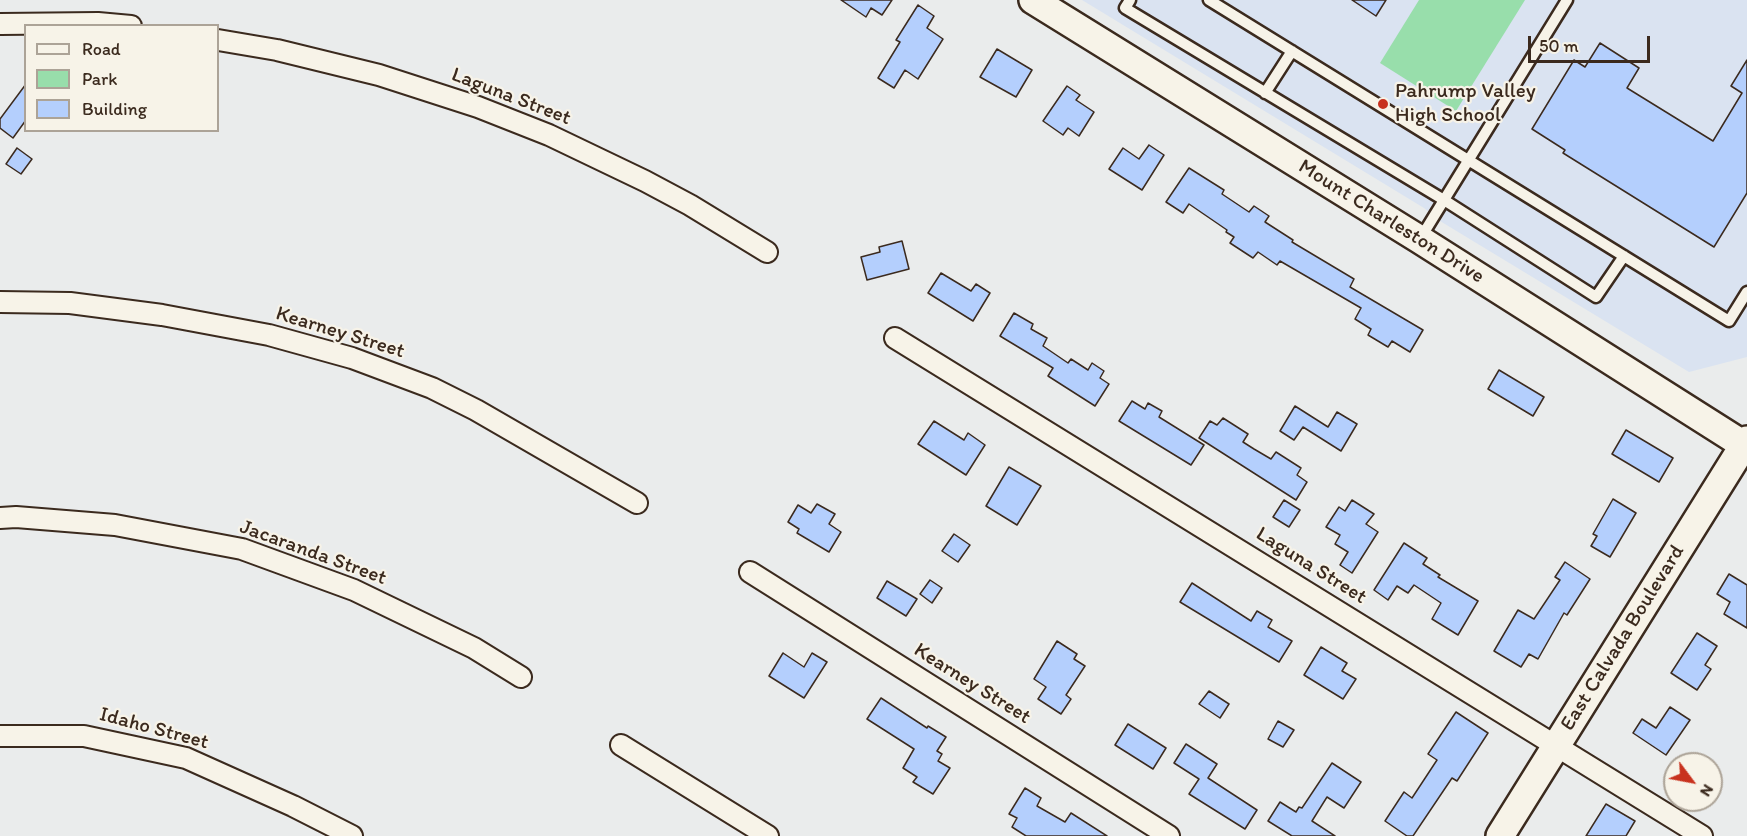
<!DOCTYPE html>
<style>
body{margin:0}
#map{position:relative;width:1747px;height:836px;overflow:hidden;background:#eaecec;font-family:Itim,sans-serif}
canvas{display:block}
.legend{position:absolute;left:24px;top:24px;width:195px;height:108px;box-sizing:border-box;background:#f7f3e8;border:2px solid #aca397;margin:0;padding:8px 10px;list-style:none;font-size:18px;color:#3b2a1e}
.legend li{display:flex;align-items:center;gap:12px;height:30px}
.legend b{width:30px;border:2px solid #aca397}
.north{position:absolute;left:1663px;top:752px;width:60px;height:60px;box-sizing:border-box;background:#f7f3e8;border:2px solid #aca397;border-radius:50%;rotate:122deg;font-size:16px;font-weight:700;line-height:24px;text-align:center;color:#3b2a1e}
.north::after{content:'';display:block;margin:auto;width:21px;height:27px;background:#c8321e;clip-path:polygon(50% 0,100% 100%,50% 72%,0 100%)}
.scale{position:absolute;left:1528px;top:36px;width:122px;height:27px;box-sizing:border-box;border:3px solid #3b2a1e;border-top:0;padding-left:8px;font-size:18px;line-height:21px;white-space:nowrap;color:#3b2a1e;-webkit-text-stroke:4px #f7f3e8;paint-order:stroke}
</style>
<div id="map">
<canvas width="1747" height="836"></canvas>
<ul class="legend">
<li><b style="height:8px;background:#f7f3e8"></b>Road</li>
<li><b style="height:16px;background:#98deab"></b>Park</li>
<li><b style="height:16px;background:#b4cffd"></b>Building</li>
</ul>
<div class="north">N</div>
<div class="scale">50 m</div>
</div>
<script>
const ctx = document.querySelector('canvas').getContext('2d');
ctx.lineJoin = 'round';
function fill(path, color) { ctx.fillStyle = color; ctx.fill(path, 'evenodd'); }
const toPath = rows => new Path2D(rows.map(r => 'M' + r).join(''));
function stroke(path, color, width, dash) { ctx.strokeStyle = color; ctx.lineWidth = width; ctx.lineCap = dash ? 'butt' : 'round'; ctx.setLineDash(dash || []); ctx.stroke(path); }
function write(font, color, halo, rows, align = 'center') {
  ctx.font = font + ' Itim,sans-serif'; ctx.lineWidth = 4.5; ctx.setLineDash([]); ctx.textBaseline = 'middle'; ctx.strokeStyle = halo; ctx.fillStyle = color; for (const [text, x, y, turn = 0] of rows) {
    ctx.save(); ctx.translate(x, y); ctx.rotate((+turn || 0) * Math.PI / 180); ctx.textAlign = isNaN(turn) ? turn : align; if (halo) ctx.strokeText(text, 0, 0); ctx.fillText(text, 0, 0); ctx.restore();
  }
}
fill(toPath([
 [1082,0,1747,0,1747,357,1689,372,1440,221,1424,208]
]), '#dae3f1');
fill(toPath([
 [1419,0,1525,0,1456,111,1380,63]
]), '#98deab');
const building = toPath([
 [841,0,892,0,882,15,871,8,866,17,841,0],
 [1352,0,1386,0,1376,16,1352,0],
 [918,5,934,16,927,28,943,39,918,79,905,70,894,88,878,78,900,42,896,40,918,5],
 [1600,43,1639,68,1627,88,1713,141,1742,93,1731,86,1747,60,1747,193,1714,247,1563,153,1565,150,1532,129,1574,60,1585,67,1600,43],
 [997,49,1032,70,1016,97,980,77,997,49],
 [26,84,26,120,13,138,0,128,0,119,26,84],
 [1067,86,1080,95,1076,100,1094,112,1079,136,1068,128,1063,135,1043,121,1067,86],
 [1149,145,1164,155,1142,190,1109,169,1123,148,1139,159,1149,145],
 [17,148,32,159,21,174,6,164,17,148],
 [1189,168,1224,190,1222,194,1249,212,1254,206,1269,216,1265,222,1293,240,1292,242,1354,279,1350,287,1423,330,1410,352,1392,341,1388,347,1368,335,1371,329,1355,319,1361,308,1280,261,1277,265,1258,252,1253,258,1230,243,1234,237,1226,232,1227,230,1189,204,1183,213,1166,202,1189,168],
 [902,241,909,269,867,280,861,257,880,252,879,247,902,241],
 [941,273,971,291,976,284,990,293,973,321,928,293,941,273],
 [1014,313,1033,324,1031,329,1047,338,1043,346,1068,363,1071,359,1088,370,1092,363,1104,371,1100,378,1109,384,1095,406,1048,376,1053,368,1000,336,1014,313],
 [1499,370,1544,397,1533,416,1488,389,1499,370],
 [1132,401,1145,409,1148,403,1162,411,1159,417,1204,445,1191,465,1119,421,1132,401],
 [1295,406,1328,427,1337,412,1357,424,1341,451,1303,427,1294,440,1280,431,1295,406],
 [1223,418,1248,434,1243,442,1254,449,1271,459,1276,452,1301,468,1297,475,1307,482,1296,500,1199,438,1210,421,1217,425,1223,418],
 [934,421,964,440,968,433,985,445,966,475,918,444,934,421],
 [1626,430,1673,458,1659,482,1612,454,1626,430],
 [1009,467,1041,486,1017,525,986,506,1009,467],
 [1613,499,1636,513,1610,557,1591,546,1597,536,1593,534,1613,499],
 [1284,500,1300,510,1289,527,1273,517,1284,500],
 [1352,500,1374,514,1366,524,1378,532,1352,573,1340,565,1348,552,1335,544,1340,535,1326,527,1339,507,1345,511,1352,500],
 [817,504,835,514,829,524,841,532,829,552,797,533,799,529,788,522,798,505,811,513,817,504],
 [954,534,970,545,958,562,942,551,954,534],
 [1404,543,1427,558,1423,564,1440,575,1438,577,1478,601,1458,635,1432,619,1441,603,1414,585,1408,593,1397,586,1388,600,1374,590,1404,543],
 [1565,562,1590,579,1567,615,1564,613,1538,659,1529,654,1521,667,1494,651,1518,610,1534,619,1560,580,1555,577,1565,562],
 [1729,574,1747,585,1747,628,1724,614,1730,602,1717,594,1729,574],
 [930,580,942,588,932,603,920,594,930,580],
 [887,581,917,599,906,616,877,598,887,581],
 [1192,583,1251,621,1257,611,1272,620,1268,627,1292,641,1279,662,1180,602,1192,583],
 [1697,633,1717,646,1705,665,1711,669,1697,690,1671,673,1697,633],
 [1057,641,1077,654,1074,659,1085,666,1066,695,1071,699,1061,714,1038,699,1046,687,1034,679,1057,641],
 [1321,647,1347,663,1342,671,1356,679,1343,699,1304,675,1321,647],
 [783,653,804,667,812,653,827,662,804,698,769,676,783,653],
 [1209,691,1229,704,1220,718,1199,704,1209,691],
 [881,698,927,728,928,726,946,737,937,751,942,754,938,761,950,768,933,794,913,782,917,777,903,768,914,749,867,719,881,698],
 [1670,707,1690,720,1666,755,1633,733,1642,719,1656,728,1670,707],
 [1456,712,1488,733,1457,781,1452,778,1413,836,1407,836,1385,821,1404,792,1412,798,1437,760,1428,754,1456,712],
 [1278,721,1294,730,1283,747,1268,739,1278,721],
 [1128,724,1166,748,1153,769,1115,745,1128,724],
 [1186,744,1217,764,1208,778,1257,810,1245,829,1189,794,1199,779,1174,763,1186,744],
 [1332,763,1361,782,1344,808,1327,797,1312,821,1335,836,1292,836,1268,821,1280,802,1296,812,1299,807,1302,808,1332,763],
 [1025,788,1041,798,1037,806,1065,822,1071,813,1107,836,1026,836,1012,827,1017,818,1009,814,1025,788],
 [1606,804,1635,821,1626,836,1586,836,1606,804]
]);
fill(building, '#b4cffd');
stroke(building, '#3b2a1e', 1.5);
const lane = toPath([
 [1130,0,1125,8,1444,200,1596,297,1624,256],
 [1209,0,1729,321,1747,292],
 [1265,93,1292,51],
 [1420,239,1567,0]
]);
const street = toPath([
 [0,24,98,23,131,26],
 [218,40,277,50,379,75,478,107,549,135,645,181,690,205,767,252],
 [0,302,70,303,162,315,269,335,352,358,432,388,476,410,637,503],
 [895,338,1702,836],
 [0,518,16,517,115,525,242,549,354,590,474,648,521,677],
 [750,572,1169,836],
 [0,736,84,736,186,758,293,806,352,836],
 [621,745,768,836]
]);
const secondary = toPath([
 [1033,0,1419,239,1747,447],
 [1500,836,1747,440]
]);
stroke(lane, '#3b2a1e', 15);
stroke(street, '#3b2a1e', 24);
stroke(secondary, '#3b2a1e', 32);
stroke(lane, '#f7f3e8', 10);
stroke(street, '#f7f3e8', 20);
stroke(secondary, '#f7f3e8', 27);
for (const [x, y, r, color] of [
 [1383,104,6,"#c8321e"]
]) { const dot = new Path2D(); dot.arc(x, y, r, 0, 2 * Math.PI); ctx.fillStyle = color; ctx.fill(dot); stroke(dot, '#f7f3e8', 2); }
write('21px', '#3b2a1e', '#f7f3e8', [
 ["Pahrump Valley",1395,92],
 ["High School",1395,116]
], 'left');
write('21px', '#3b2a1e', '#f7f3e8', [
 ["Laguna Street",511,97,21],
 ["Mount Charleston Drive",1391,222,32],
 ["Kearney Street",340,333,17],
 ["Jacaranda Street",313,553,20],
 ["Laguna Street",1311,566,32],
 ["East Calvada Boulevard",1623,638,-58],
 ["Kearney Street",972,684,32],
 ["Idaho Street",154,729,15]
]);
</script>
